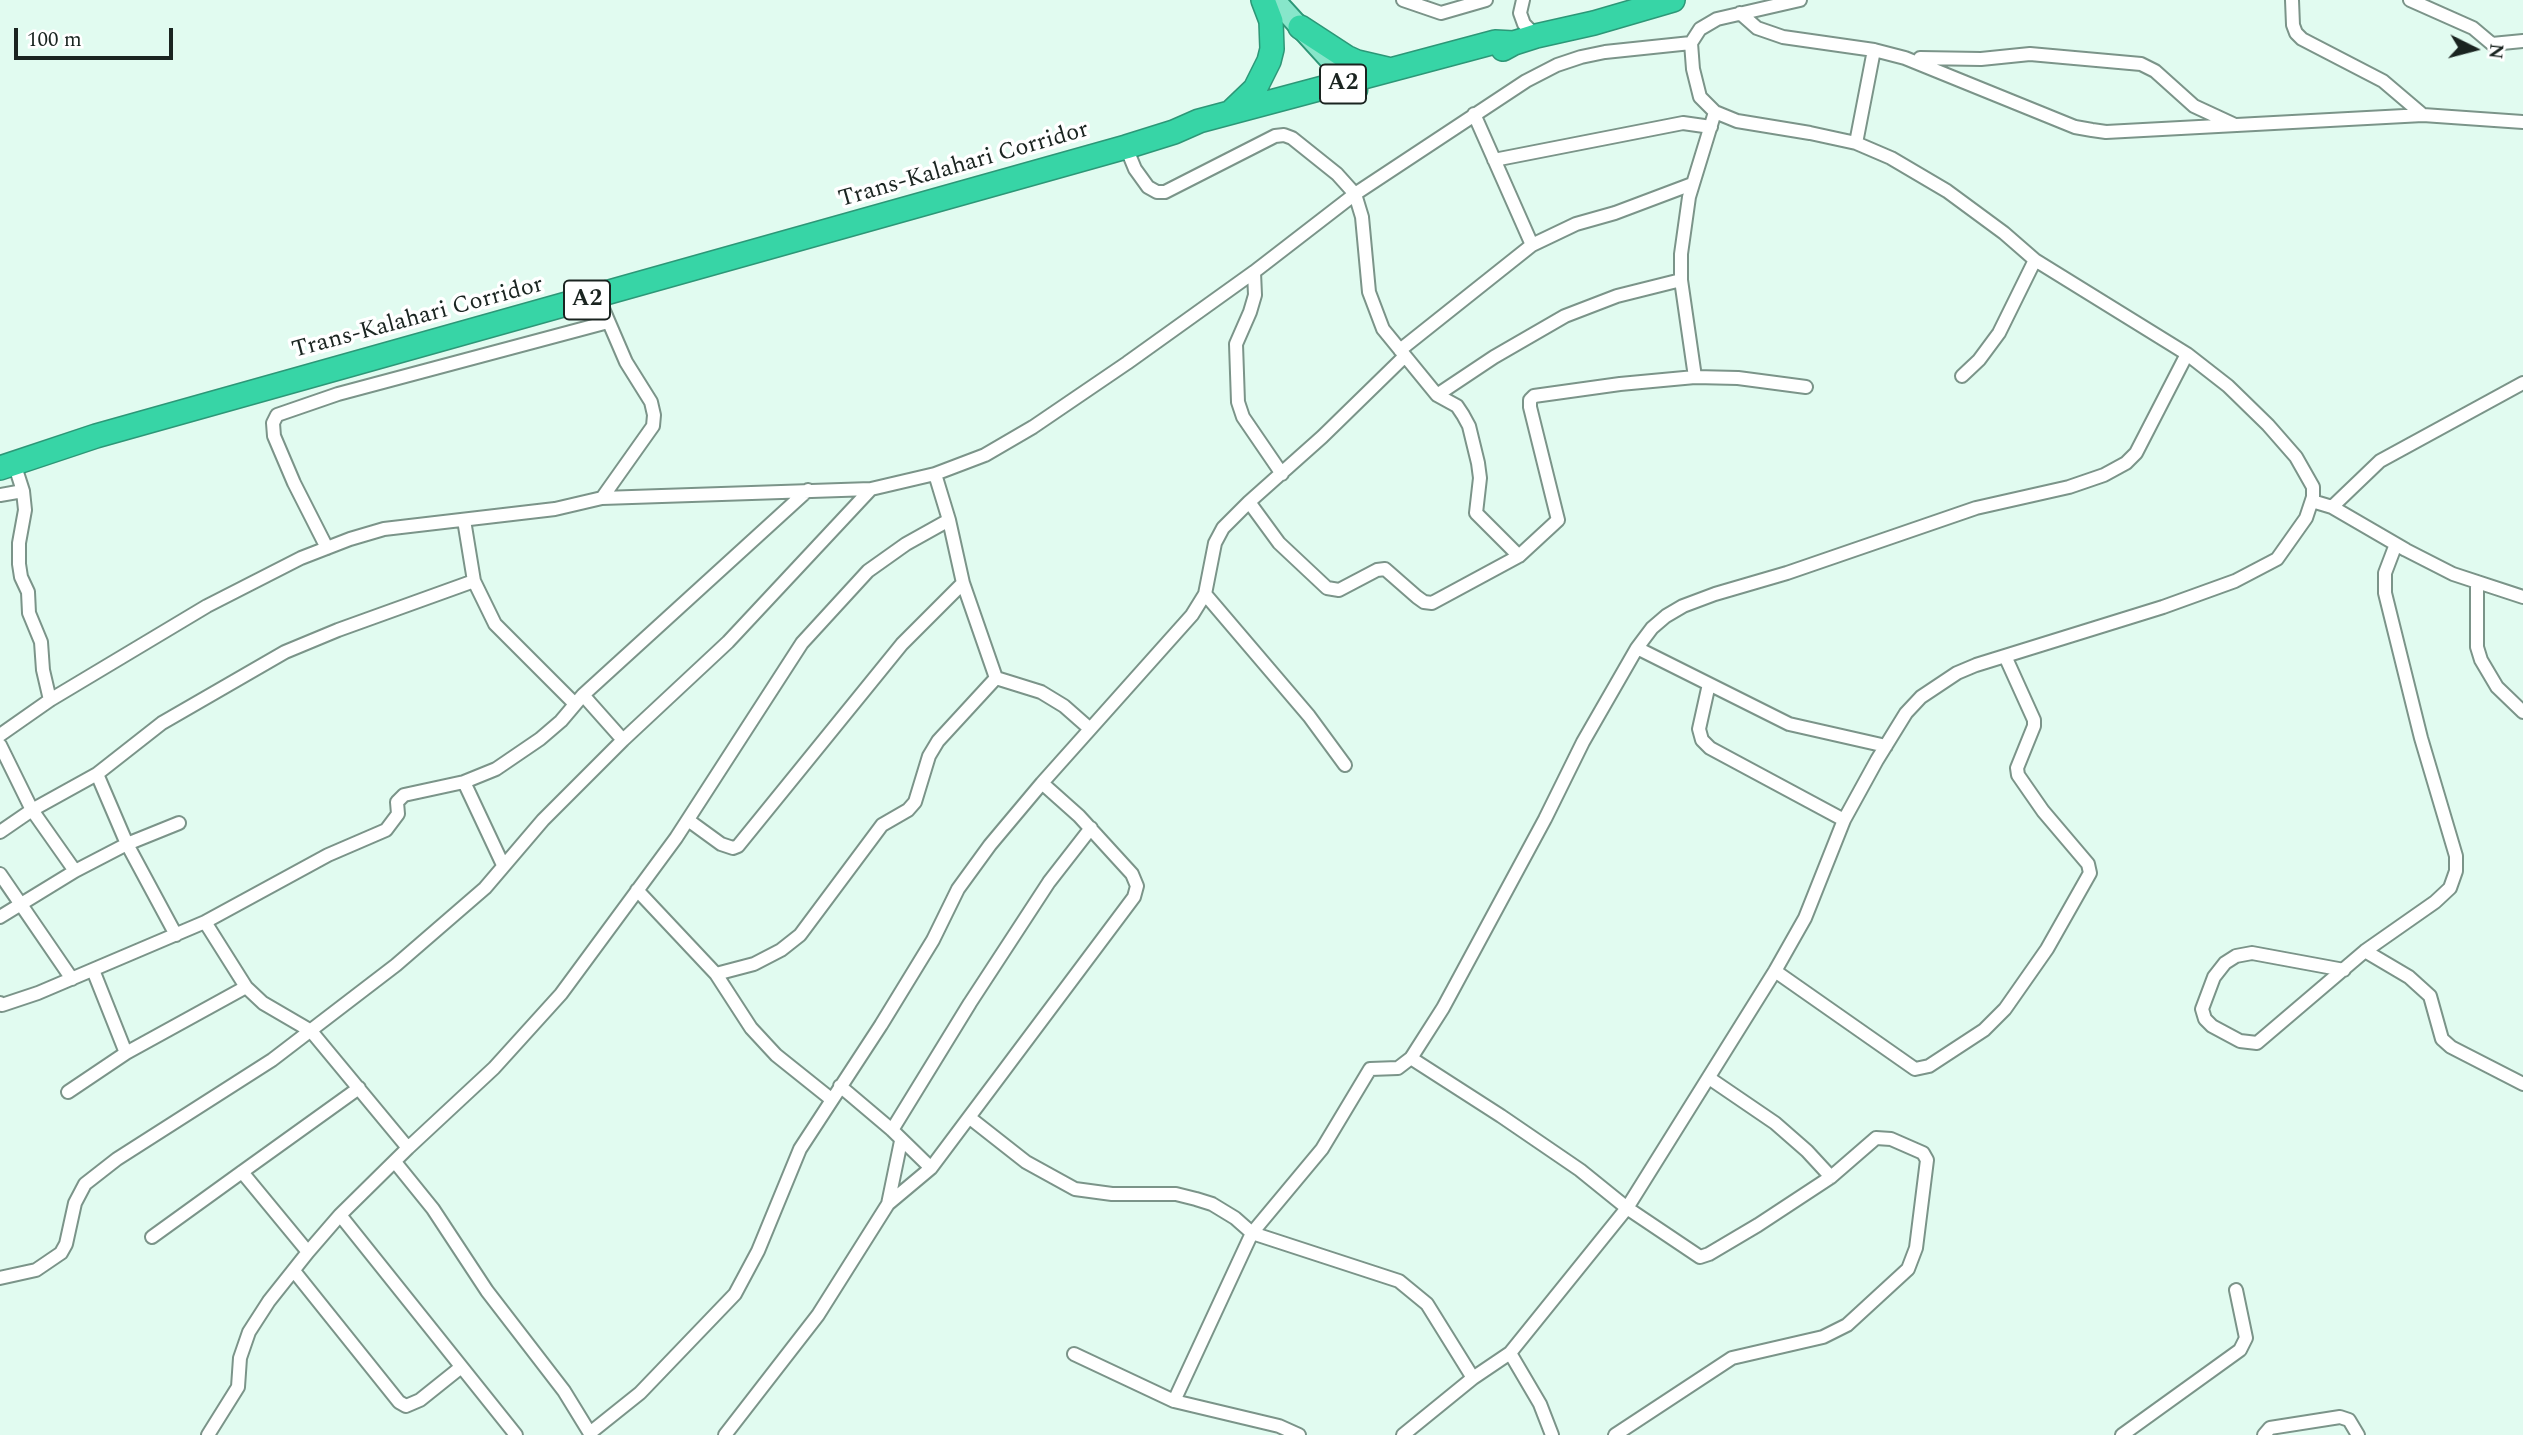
<!DOCTYPE html>
<style>
body{margin:0}
#map{position:relative;width:2523px;height:1435px;overflow:hidden;background:#e1fbf0;font-family:Spectral,serif}
canvas{display:block}
.north{position:absolute;left:2439px;top:14px;width:70px;height:70px;-webkit-text-stroke:5px #fff;paint-order:stroke;rotate:96deg;font-size:19px;font-weight:700;line-height:28px;text-align:center;color:#1a2420}
.north::after{content:'';display:block;margin:auto;width:24px;height:32px;background:#1a2420;clip-path:polygon(50% 0,100% 100%,50% 72%,0 100%)}
.scale{position:absolute;left:14px;top:28px;width:159px;height:32px;box-sizing:border-box;border:4px solid #1a2420;border-top:0;padding-left:9px;font-size:21px;line-height:24px;white-space:nowrap;color:#1a2420;-webkit-text-stroke:5px #fff;paint-order:stroke}
</style>
<div id="map">
<canvas width="2523" height="1435"></canvas>
<div class="north">N</div>
<div class="scale">100 m</div>
</div>
<script>
const ctx = document.querySelector('canvas').getContext('2d');
ctx.lineJoin = 'round';
const toPath = rows => new Path2D(rows.map(r => 'M' + r).join(''));
function stroke(path, color, width, dash) { ctx.strokeStyle = color; ctx.lineWidth = width; ctx.lineCap = dash ? 'butt' : 'round'; ctx.setLineDash(dash || []); ctx.stroke(path); }
function write(font, color, halo, rows, align = 'center') {
  ctx.font = font + ' Spectral,serif'; ctx.lineWidth = 7; ctx.setLineDash([]); ctx.textBaseline = 'middle'; ctx.strokeStyle = halo; ctx.fillStyle = color; for (const [text, x, y, turn = 0] of rows) {
    ctx.save(); ctx.translate(x, y); ctx.rotate((+turn || 0) * Math.PI / 180); ctx.textAlign = isNaN(turn) ? turn : align; if (halo) ctx.strokeText(text, 0, 0); ctx.fillText(text, 0, 0); ctx.restore();
  }
}
const street = toPath([
 [1403,0,1441,13,1486,0],
 [1523,0,1520,13,1524,24,1536,36],
 [2292,0,2293,25,2296,33,2302,39,2383,81,2423,115],
 [2410,0,2473,28,2492,44,2523,41],
 [1740,13,1757,28,1783,37,1874,50,1905,58,2075,127,2092,130,2106,132,2423,115,2523,122],
 [1920,58,1981,59,2030,54,2141,64,2155,71,2194,106,2235,125],
 [1474,114,1532,245],
 [1856,143,1874,50],
 [1126,147,1135,169,1148,187,1157,192,1165,192,1275,136,1284,135,1292,138,1337,174,1355,194,1362,217,1369,292,1383,329,1437,395,1457,406,1463,415,1469,426,1478,463,1480,478,1476,513,1519,556],
 [1494,160,1683,123,1711,127],
 [1254,272,1255,295,1250,312,1236,344,1238,402,1243,417,1282,474],
 [598,297,626,362,651,402,654,415,653,426,602,498],
 [1400,350,1532,245,1576,224,1615,213,1692,184],
 [1962,376,1979,360,1999,333,2035,260],
 [1695,377,1681,280,1681,254,1689,197,1715,112],
 [1437,395,1494,357,1565,316,1617,296,1681,280],
 [14,463,23,491,25,510,19,543,19,564,21,577,28,592,29,613,41,642,43,670,50,700],
 [935,474,949,520,963,583,996,678,1041,692,1064,706,1089,728],
 [0,495,23,491],
 [2312,501,2332,507,2406,550,2453,574,2523,597],
 [1249,502,1279,543,1327,588,1339,590,1377,570,1385,569,1417,597,1424,602,1432,603,1519,556,1558,520,1530,407,1530,400,1534,396,1620,384,1695,377,1738,378,1806,387],
 [2332,507,2380,461,2523,383],
 [464,520,474,581,495,624,575,704],
 [327,548,294,483,274,436,273,423,277,415,338,394,608,322],
 [2477,582,2477,647,2481,660,2497,687,2523,712],
 [1205,594,1309,716,1345,765],
 [1637,648,1789,724,1886,746],
 [1709,684,1699,729,1702,740,1710,748,1844,820],
 [0,735,50,700,207,606,301,558,350,539,384,529,555,509,602,498,871,489,935,474,985,455,1033,427,1127,363,1254,272,1355,194,1526,81,1557,65,1581,57,1605,52,1691,43],
 [623,740,728,642,871,489],
 [0,745,32,810,75,871],
 [97,774,127,844,176,935],
 [464,782,503,865],
 [688,820,721,844,733,848,738,846,902,644,963,583],
 [0,832,32,810,97,774,162,723,285,652,338,630,474,581],
 [0,874,72,979],
 [637,890,716,974,754,964,781,950,800,935,882,825,908,810,915,802,929,756,938,741,996,678],
 [0,917,75,871,127,844,179,823],
 [2365,951,2409,977,2430,996,2442,1039,2451,1047,2523,1084],
 [93,970,126,1053],
 [2344,970,2252,953,2236,956,2225,963,2214,977,2202,1009,2205,1019,2212,1026,2240,1041,2257,1043,2365,951,2435,902,2450,888,2456,871,2456,856,2421,738,2385,593,2385,573,2396,544],
 [1775,971,1915,1069,1929,1066,1984,1030,2005,1009,2047,949,2090,873,2088,864,2043,811,2018,775,2017,768,2034,726,2034,720,2005,656],
 [716,974,751,1028,776,1055,831,1099],
 [246,987,263,1003,311,1031,408,1148],
 [0,1003,2,1005,38,993,205,922,328,855,386,830,398,814,397,802,404,795,464,782,496,769,540,739,561,721,583,695],
 [1709,1078,1775,1123,1807,1151,1831,1177],
 [840,1086,892,1130,931,1168],
 [68,1092,126,1053,246,987,205,922],
 [970,1118,1026,1162,1075,1189,1112,1194,1176,1194,1196,1199,1212,1204,1235,1218,1252,1233,1399,1281,1427,1304,1473,1378],
 [892,1130,970,1003,1049,882,1091,828],
 [395,1162,433,1209,487,1291,564,1391,591,1435],
 [888,1204,901,1141],
 [340,1215,516,1435],
 [152,1237,242,1172],
 [308,1252,242,1172,359,1088],
 [294,1271,399,1402,406,1406,420,1400,460,1368],
 [0,1278,36,1270,61,1253,66,1244,75,1203,85,1184,117,1159,272,1060,396,965,485,888,543,820,623,740,583,695,808,490],
 [1510,1353,1540,1404,1552,1435],
 [1074,1354,1174,1401,1279,1426,1299,1435],
 [1174,1401,1252,1233,1322,1149,1370,1069,1398,1068,1411,1058],
 [590,1433,640,1393,735,1294,758,1251,800,1149,881,1025,933,940,958,889,990,845,1042,783,1192,615,1205,594,1215,543,1223,528,1249,502,1322,437,1405,356],
 [208,1435,238,1387,240,1358,249,1332,269,1301,308,1252,340,1215,408,1148,494,1068,561,994,676,838,802,643,868,571,906,544,949,520],
 [725,1435,818,1315,888,1204,931,1168,1134,897,1137,886,1132,874,1079,816,1042,783],
 [1403,1435,1473,1378,1510,1353,1627,1208,1775,971,1805,918,1844,820,1877,760,1906,713,1921,697,1957,673,1976,665,2163,607,2235,581,2277,559,2306,518,2313,497,2313,487,2296,457,2268,425,2228,386,2187,354,2035,260,2004,233,1947,191,1891,158,1856,143,1810,133,1737,121,1715,112,1700,97,1693,69,1691,43,1700,29,1717,19,1800,0],
 [1615,1435,1732,1358,1823,1337,1847,1325,1908,1269,1916,1248,1927,1160,1923,1153,1891,1139,1876,1138,1831,1177,1758,1225,1709,1254,1700,1257,1627,1208,1580,1170,1501,1116,1417,1062,1411,1058,1413,1055,1443,1008,1545,819,1583,742,1637,648,1652,628,1666,616,1683,606,1715,594,1787,573,1976,508,2069,487,2104,475,2126,463,2136,453,2187,354],
 [2122,1435,2240,1350,2246,1338,2236,1290],
 [2264,1435,2270,1428,2340,1417,2349,1420,2358,1435]
]);
const primary = toPath([
 [1275,0,1357,90]
]);
const highway = toPath([
 [1300,27,1346,57,1357,62,1387,69],
 [1503,49,1514,43,1536,36,1594,23,1673,0],
 [1232,111,1255,89,1269,61,1272,49,1271,21,1263,0],
 [0,468,96,436,1126,147,1174,132,1199,121,1495,42,1514,43]
]);
stroke(street, '#7b9489', 16);
stroke(primary, '#2d9777', 23);
stroke(highway, '#2d9777', 26);
stroke(street, '#fff', 12);
stroke(primary, '#87e6ca', 19);
stroke(highway, '#37d5a6', 23);
for (const [x, y, w] of [
 [1343,84,46],
 [587,300,46]
]) { const box = new Path2D(); box.roundRect(x - w / 2, y - 19.5, w, 39, 5); ctx.fillStyle = '#fff'; ctx.fill(box); stroke(box, '#1a2420', 2); }
write('bold 23px', '#1a2420', null, [
 ["A2",1343,84],
 ["A2",587,300]
]);
write('24px', '#1a2420', '#fff', [
 ["Trans-Kalahari Corridor",964,166,-16],
 ["Trans-Kalahari Corridor",418,319,-15]
]);
</script>
